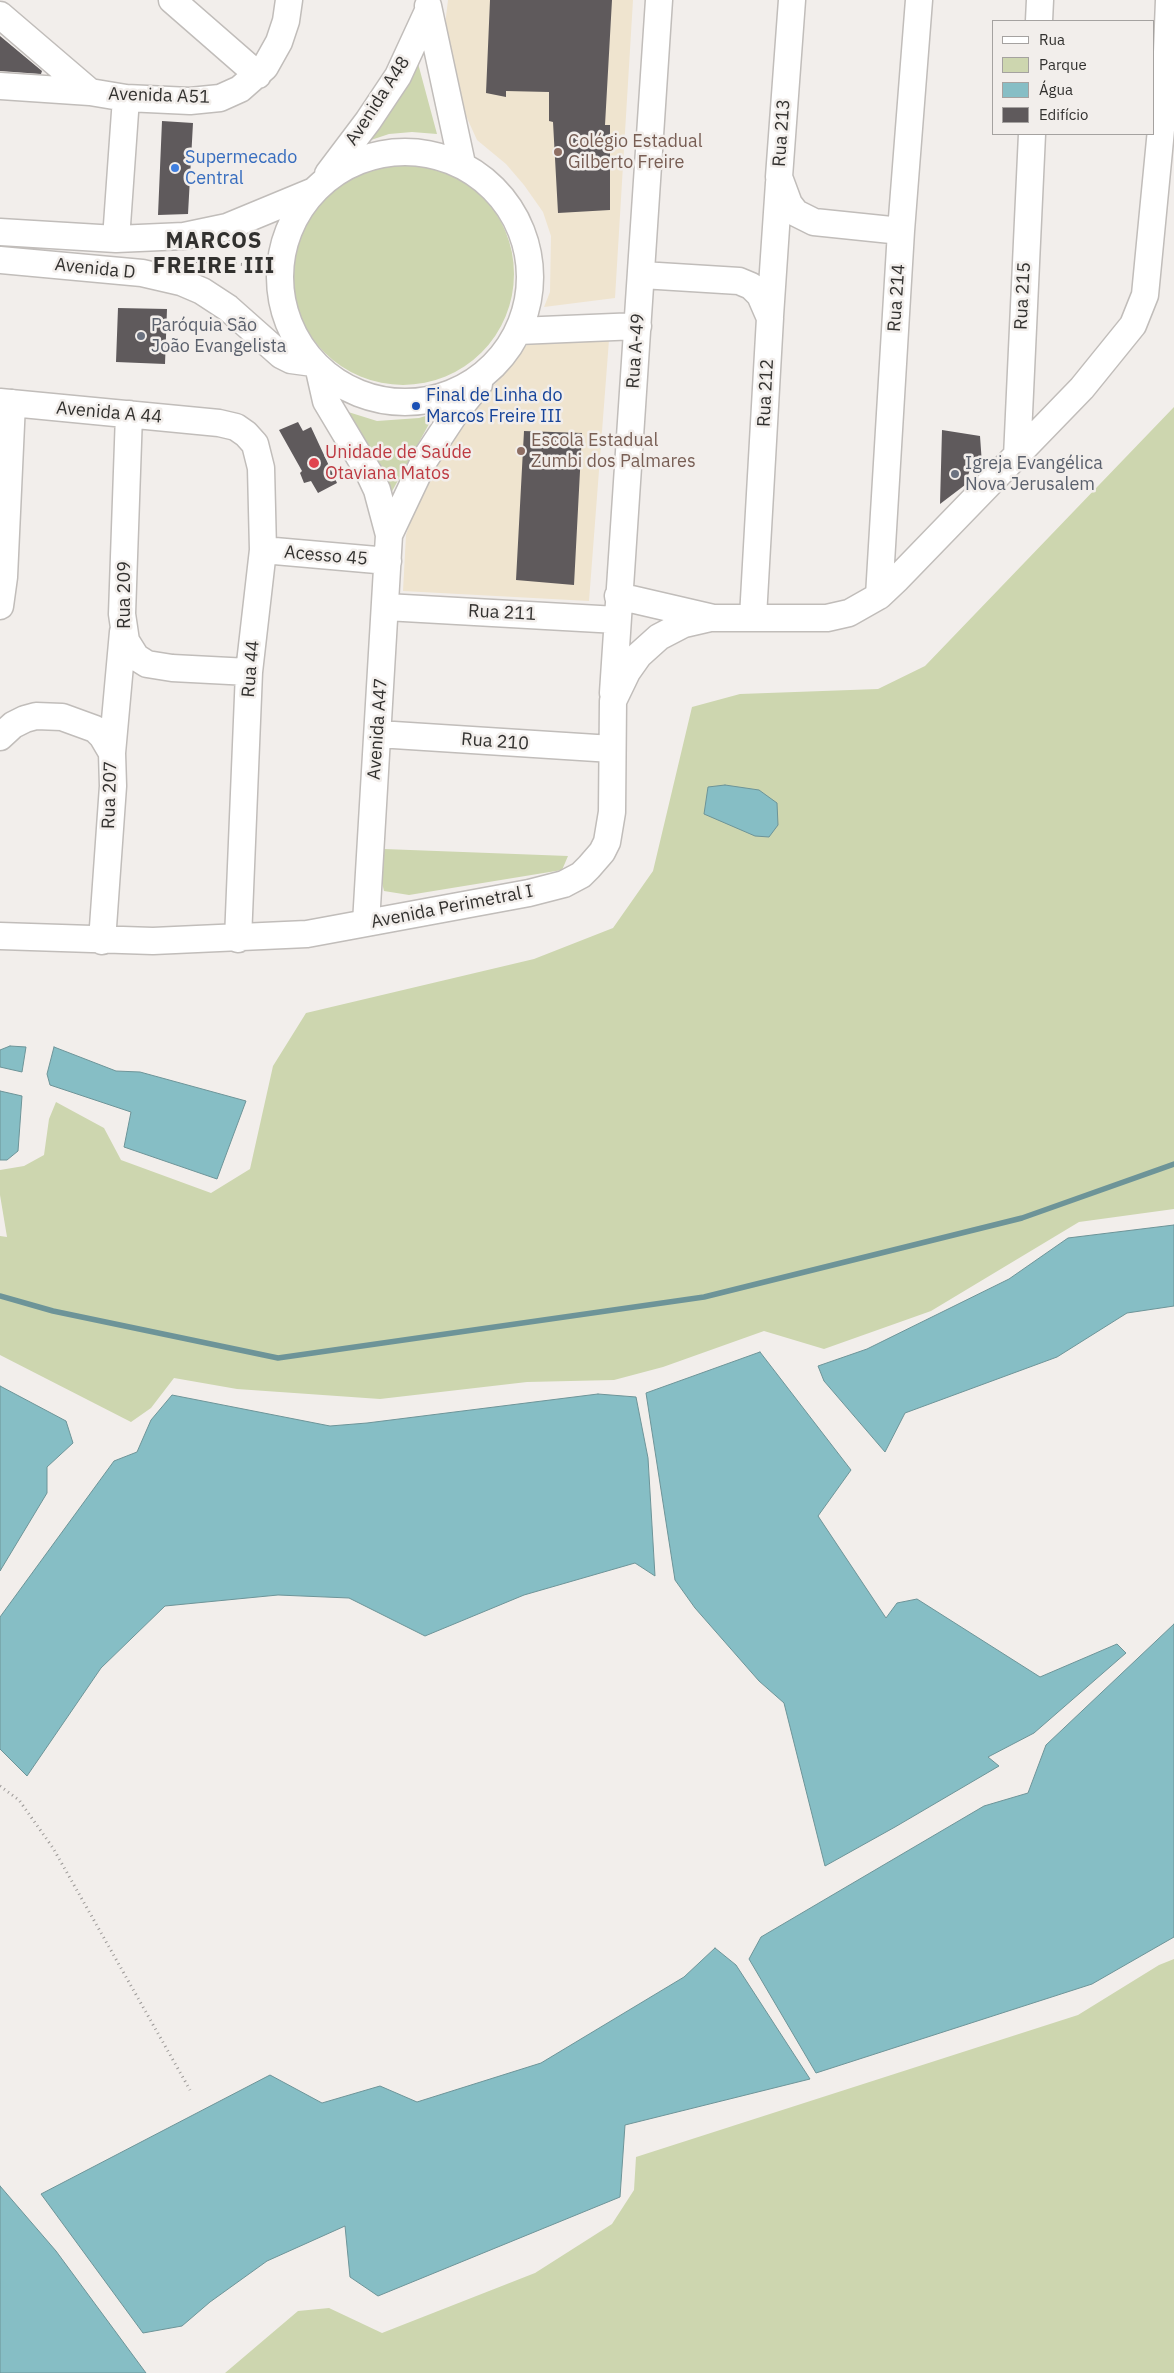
<!DOCTYPE html>
<meta charset="utf-8">
<style>
body{margin:0}
#map{position:relative;width:1174px;height:2373px;overflow:hidden;background:#f2eeeb;font-family:"IBM Plex Sans",sans-serif}
canvas{display:block}
.legend{position:absolute;left:992px;top:20px;width:162px;height:115px;box-sizing:border-box;background:#f2eeeb;border:1px solid #a5a2a0;margin:0;padding:6px 9px;list-style:none;font-size:15px;color:#32312f}
.legend li{display:flex;align-items:center;gap:10px;height:25px}
.legend b{width:25px;border:1px solid #a5a2a0}
</style>
<div id="map">
<canvas width="1174" height="2373"></canvas>
<ul class="legend">
<li><b style="height:6px;background:#fff"></b>Rua</li>
<li><b style="height:14px;background:#cdd6af"></b>Parque</li>
<li><b style="height:14px;background:#86bec5"></b>Água</li>
<li><b style="height:14px;background:#5f5a5c"></b>Edifício</li>
</ul>
</div>
<script>
const ctx = document.querySelector('canvas').getContext('2d');
ctx.lineJoin = 'round';
function fill(path, color) { ctx.fillStyle = color; ctx.fill(path, 'evenodd'); }
const toPath = rows => new Path2D(rows.map(r => 'M' + r).join(''));
function stroke(path, color, width, dash) { ctx.strokeStyle = color; ctx.lineWidth = width; ctx.lineCap = dash ? 'butt' : 'round'; ctx.setLineDash(dash || []); ctx.stroke(path); }
function write(font, color, halo, rows, align = 'center') {
  ctx.font = font + ' "IBM Plex Sans",sans-serif'; ctx.lineWidth = 5; ctx.setLineDash([]); ctx.textBaseline = 'middle'; ctx.strokeStyle = halo; ctx.fillStyle = color; for (const [text, x, y, turn = 0] of rows) {
    ctx.save(); ctx.translate(x, y); ctx.rotate((+turn || 0) * Math.PI / 180); ctx.textAlign = isNaN(turn) ? turn : align; if (halo) ctx.strokeText(text, 0, 0); ctx.fillText(text, 0, 0); ctx.restore();
  }
}
fill(toPath([
 [448,0,633,0,615,298,544,307,550,292,551,236,543,212,524,185,506,164,477,140,462,107,445,25],
 [609,340,589,601,403,591,406,535,425,476,458,426,504,374,529,342]
]), '#efe4cf');
fill(toPath([
 [416,56,437,134,412,132,389,134,365,142],
 '292 274a111 111 0 1 1 222 0a111 111 0 1 1-222 0Z',
 [1174,407,1174,1209,1079,1222,931,1311,824,1349,764,1331,663,1367,614,1380,527,1382,380,1399,237,1389,174,1378,151,1408,131,1422,0,1355,0,1236,7,1237,0,1195,0,1170,24,1166,44,1155,49,1119,56,1102,104,1128,121,1160,211,1193,250,1169,273,1066,306,1013,534,959,613,928,653,871,692,707,740,694,878,689,925,666],
 [345,411,377,421,419,418,435,413,390,495],
 [384,849,568,856,562,870,409,895,384,891,379,871],
 [1174,1959,1174,2373,225,2373,298,2311,329,2308,382,2333,535,2273,612,2224,634,2190,636,2157,1078,2015,1159,1965]
]), '#cdd6af');
const water = toPath([
 [725,785,759,790,777,803,778,825,769,837,755,836,704,814,708,787,725,785],
 [10,1046,26,1047,22,1072,0,1067,0,1050,10,1046],
 [54,1047,116,1071,140,1072,246,1101,217,1179,124,1147,131,1112,50,1085,47,1074,54,1047],
 [0,1091,22,1096,18,1151,7,1160,0,1160,0,1091],
 [1174,1225,1174,1306,1127,1313,1057,1357,905,1413,885,1452,824,1381,818,1366,867,1349,1009,1279,1068,1238,1174,1225],
 [760,1352,851,1470,818,1516,886,1618,897,1603,917,1599,1040,1677,1117,1644,1126,1653,1034,1733,988,1757,999,1766,895,1827,825,1866,784,1703,759,1681,695,1608,675,1580,646,1393,760,1352],
 [0,1386,66,1421,73,1443,47,1467,47,1493,0,1571,0,1386],
 [598,1394,636,1397,648,1458,655,1576,635,1563,524,1595,425,1636,349,1598,278,1595,165,1606,101,1668,27,1776,0,1749,0,1617,114,1461,137,1452,151,1420,172,1395,330,1426,367,1423,598,1394],
 [1174,1624,1174,1937,1092,1984,816,2073,749,1959,761,1937,984,1806,1028,1793,1046,1745,1174,1624],
 [715,1948,736,1965,810,2079,625,2125,620,2197,378,2296,350,2277,345,2226,267,2261,210,2302,182,2326,143,2333,41,2194,270,2075,322,2103,380,2086,417,2102,541,2063,684,1977,715,1948],
 [0,2186,56,2251,146,2373,0,2373,0,2186]
]);
fill(water, '#86bec5');
stroke(water, '#6d9498', 1);
stroke(toPath([
 [0,1296,53,1311,278,1358,704,1297,1022,1218,1174,1164]
]), '#6d9498', 5.5);
fill(toPath([
 [490,0,612,0,605,125,610,125,610,210,558,213,553,122,549,121,549,92,506,91,506,97,486,93],
 [0,36,42,71,41,74,0,71],
 [162,121,193,123,188,214,158,215],
 [118,308,167,309,165,364,116,362],
 [298,422,303,431,311,427,337,483,318,493,311,481,304,483,300,473,302,471,279,430],
 [942,430,980,436,982,464,973,460,965,485,940,504],
 [524,431,582,433,574,585,516,580]
]), '#5f5a5c');
const minor = toPath([
 [172,0,258,75],
 [792,0,779,177,789,204,796,213,814,222,901,231],
 [428,6,462,164],
 [0,15,90,92],
 [1039,21,1040,0],
 [0,86,90,92,126,98,190,101,220,98,240,89,265,67,279,42,286,21,289,0],
 '280 277a125 125 0 1 1 250 0a125 125 0 1 1-250 0Z',
 [328,174,368,121,398,76,428,11],
 [0,232,116,239,184,236,227,227,314,191],
 [116,239,126,98],
 [0,260,142,273,181,282,202,291,228,308,281,355,291,360,313,363],
 [642,275,739,281,751,286,760,295,770,318,753,617],
 [770,316,779,183],
 [518,331,638,326],
 [319,370,326,401,369,473,377,490,389,535,366,923],
 [0,402,219,423,236,427,246,434,255,444,261,468,263,550,249,672,238,939],
 [129,414,122,614,126,641,136,657,147,664,172,668,249,672],
 [1017,457,1032,134],
 [389,535,425,459,456,412,479,384],
 [263,550,388,561],
 [618,596,713,618,827,618,849,613,879,596,897,579,1082,388,1133,325,1145,295,1166,78,1169,0],
 [879,596,901,231,919,0],
 [0,606,4,577,12,403],
 [386,607,617,620],
 [613,693,659,0],
 [378,734,612,749],
 [0,737,13,725,25,719,36,716,62,717,95,729,102,736,112,753,113,786,102,941],
 [112,753,123,632],
 [0,936,153,941,307,934,529,893,564,884,581,875,589,867,602,852,607,842,612,812,613,701,627,672,639,655,659,637,684,624,710,618]
]);
stroke(minor, '#c1bdba', 29);
stroke(toPath([
 [191,261,280,267],
 [0,1786,19,1800,53,1848,190,2090]
]), '#9c9997', 3, [1, 4]);
stroke(minor, '#fff', 26);
for (const [x, y, r, color] of [
 [558,152,5,"#8d6e63"],
 [175,168,5,"#3f7fe0"],
 [141,336,5,"#6b7280"],
 [416,406,5,"#1a4fb4"],
 [521,451,5,"#8d6e63"],
 [314,463,6,"#e0444e"],
 [955,474,5,"#6b7280"]
]) { const dot = new Path2D(); dot.arc(x, y, r, 0, 2 * Math.PI); ctx.fillStyle = color; ctx.fill(dot); stroke(dot, '#f2eeeb', 2); }
write('18px', '#32312f', '#f2eeeb', [
 ["Avenida A51",159,96,2],
 ["Avenida A48",378,101,-57],
 ["Rua 213",782,133,-86],
 ["Avenida D",95,269,6],
 ["Rua 215",1023,296,-87],
 ["Rua 214",897,298,-86],
 ["Rua A-49",636,351,-86],
 ["Rua 212",766,393,-87],
 ["Avenida A 44",109,413,5],
 ["Acesso 45",326,556,5],
 ["Rua 209",125,595,-90],
 ["Rua 211",502,613,3],
 ["Rua 44",251,669,-85],
 ["Avenida A47",378,729,-86],
 ["Rua 210",495,742,4],
 ["Rua 207",110,795,-88],
 ["Avenida Perimetral I",452,907,-11]
]);
write('18px', '#785e54', '#f2eeeb', [
 ["Colégio Estadual",568,142],
 ["Gilberto Freire",568,163],
 ["Escola Estadual",531,441],
 ["Zumbi dos Palmares",531,462]
], 'left');
write('18px', '#366cbe', '#f2eeeb', [
 ["Supermecado",185,158],
 ["Central",185,179]
], 'left');
write('18px', '#5b616d', '#f2eeeb', [
 ["Paróquia São",151,326],
 ["João Evangelista",151,347],
 ["Igreja Evangélica",965,464],
 ["Nova Jerusalem",965,485]
], 'left');
write('18px', '#164399', '#f2eeeb', [
 ["Final de Linha do",426,396],
 ["Marcos Freire III",426,417]
], 'left');
write('18px', '#be3a42', '#f2eeeb', [
 ["Unidade de Saúde",325,453],
 ["Otaviana Matos",325,474]
], 'left');
ctx.letterSpacing = '1px';
write('bold 22px', '#32312f', '#f2eeeb', [
 ["MARCOS",214,242],
 ["FREIRE III",214,267]
]);
ctx.letterSpacing = '0px';
</script>
